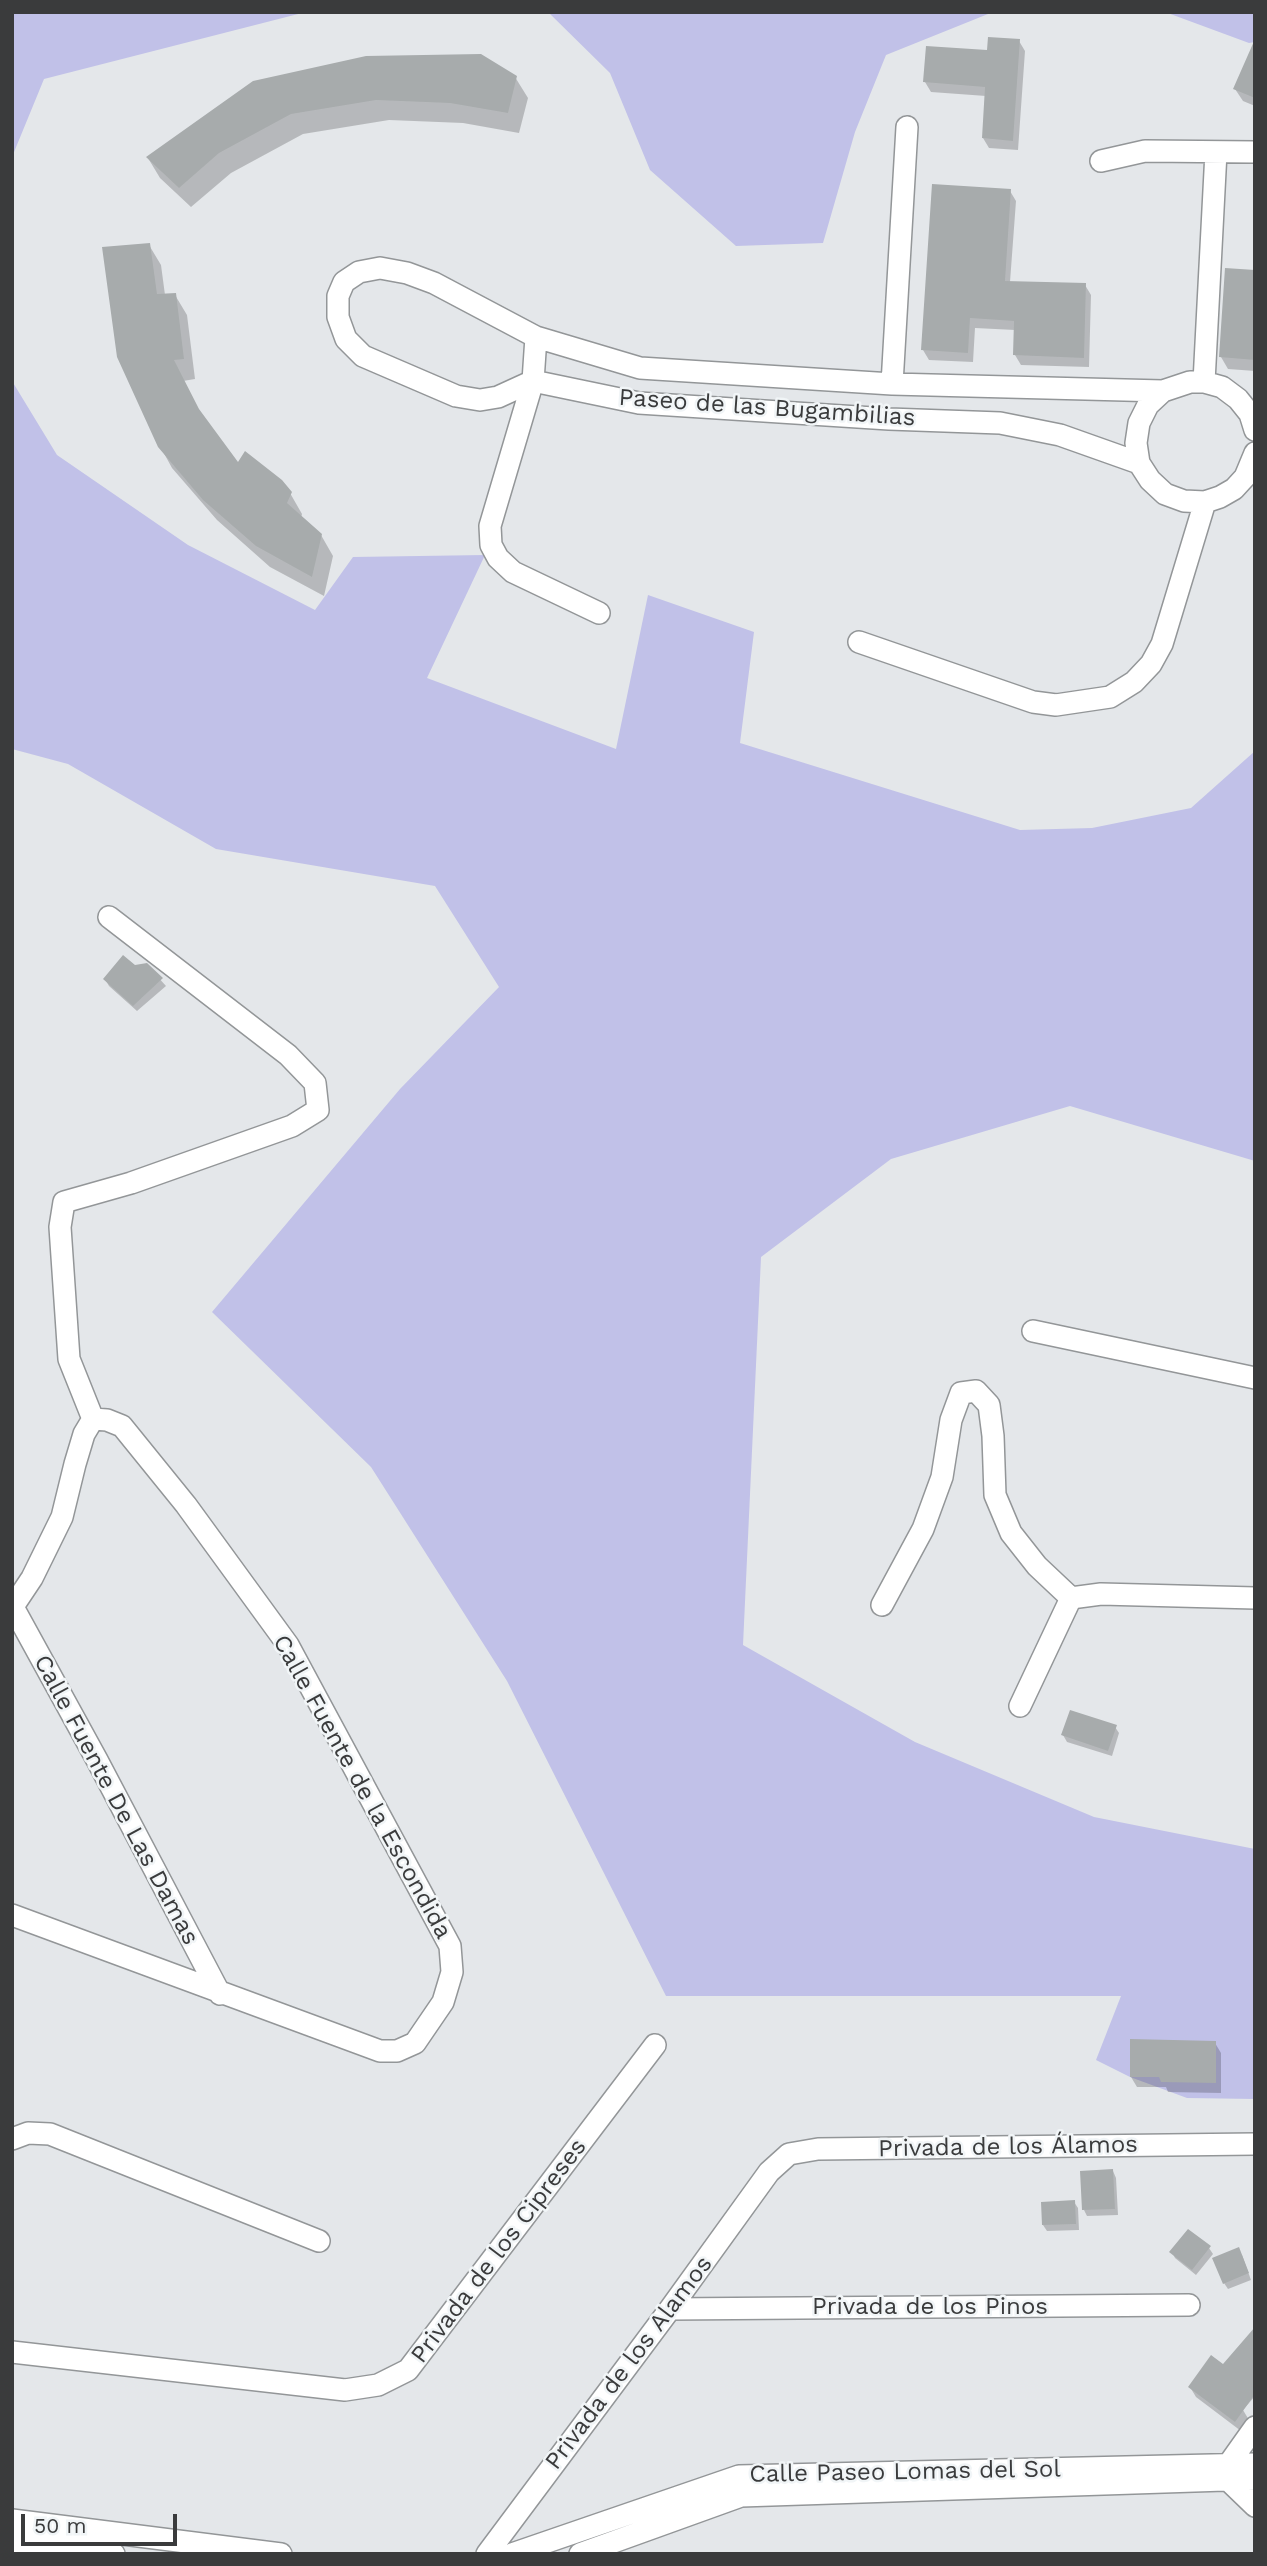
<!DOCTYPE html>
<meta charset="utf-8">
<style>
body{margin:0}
#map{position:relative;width:1267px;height:2566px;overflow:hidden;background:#e4e7ea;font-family:"Work Sans",sans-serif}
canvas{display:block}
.frame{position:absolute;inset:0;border:14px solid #3a3b3c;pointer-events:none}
.scale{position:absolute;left:21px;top:2514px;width:156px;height:32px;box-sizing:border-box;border:4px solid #3a3b3c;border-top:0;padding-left:9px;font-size:21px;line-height:24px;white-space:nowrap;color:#3a3b3c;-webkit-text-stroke:5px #f1f5f7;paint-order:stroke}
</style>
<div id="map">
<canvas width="1267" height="2566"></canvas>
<div class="frame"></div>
<div class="scale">50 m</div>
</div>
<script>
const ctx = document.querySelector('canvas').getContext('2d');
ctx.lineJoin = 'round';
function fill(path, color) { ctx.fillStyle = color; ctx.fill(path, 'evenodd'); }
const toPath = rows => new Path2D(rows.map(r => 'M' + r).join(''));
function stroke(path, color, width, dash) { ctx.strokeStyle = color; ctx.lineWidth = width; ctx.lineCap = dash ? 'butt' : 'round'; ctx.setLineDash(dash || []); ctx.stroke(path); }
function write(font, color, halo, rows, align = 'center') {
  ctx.font = font + ' "Work Sans",sans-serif'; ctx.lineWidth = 5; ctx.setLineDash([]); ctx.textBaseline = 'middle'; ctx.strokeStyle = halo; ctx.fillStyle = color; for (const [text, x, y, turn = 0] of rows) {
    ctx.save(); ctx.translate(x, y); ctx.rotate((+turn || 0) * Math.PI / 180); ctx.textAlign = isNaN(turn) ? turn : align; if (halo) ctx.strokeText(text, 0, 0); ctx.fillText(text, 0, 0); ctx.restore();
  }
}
fill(toPath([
 [12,12,306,12,44,79,12,157],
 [548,12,993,12,886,55,855,132,823,243,736,246,650,170,610,73],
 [1165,12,1255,12,1255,42,1249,43],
 [12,381,57,455,188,545,315,610,353,557,485,555,427,678,616,749,648,595,754,632,740,743,1020,830,1092,828,1191,808,1255,751,1255,1161,1070,1106,891,1159,761,1257,743,1645,915,1742,1094,1817,1255,1849,1255,2099,1187,2098,1130,2077,1096,2060,1121,1996,666,1996,507,1681,371,1467,212,1312,400,1089,499,987,435,886,216,849,68,764,12,749]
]), '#c1c1e8');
fill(toPath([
 [1019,41,1025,51,1018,150,989,148,983,138,986,96,931,92,925,82],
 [1255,43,1255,106,1243,101,1235,89],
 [515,77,528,98,519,133,463,123,389,120,303,134,231,173,191,207,160,178,148,158,254,82],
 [1010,191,1016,201,1010,282,1085,285,1091,295,1089,367,1021,365,1015,355,1015,330,975,328,973,362,929,360,923,350],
 [149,245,161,265,165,295,175,295,187,315,195,379,183,381,201,415,238,465,290,493,302,514,301,518,321,535,333,556,324,596,270,567,217,520,172,468,160,446],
 [1255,272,1255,371,1228,369,1221,357],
 [147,965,166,986,137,1011,109,986,105,979,134,967],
 [1115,1727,1119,1733,1112,1756,1067,1742,1063,1735],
 [1215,2043,1221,2053,1221,2093,1168,2092,1166,2087,1137,2087,1131,2077],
 [1113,2171,1116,2178,1118,2215,1087,2216,1084,2210],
 [1074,2202,1078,2208,1079,2230,1047,2231,1043,2225],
 [1209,2248,1213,2254,1196,2275,1175,2258,1172,2252],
 [1242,2255,1251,2280,1228,2289,1224,2283],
 [1255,2329,1255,2396,1243,2410,1249,2420,1241,2431,1196,2397,1190,2387,1223,2367]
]), '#0003');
fill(toPath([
 [988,37,1020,39,1013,141,982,138,985,87,923,82,926,46,987,50],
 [1255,39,1255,98,1233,89],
 [481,54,517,76,508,113,450,103,376,100,291,114,219,153,179,188,146,157,253,81,366,56],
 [932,184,1011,189,1005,281,1086,283,1084,358,1013,355,1014,321,970,318,968,353,921,350],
 [150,243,157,294,176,293,184,359,174,360,199,409,238,462,245,451,282,480,292,492,287,503,322,534,312,577,256,546,203,500,158,447,117,357,102,247],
 [1225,268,1255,270,1255,360,1219,357],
 [123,955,135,965,147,963,163,978,133,1006,103,979],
 [1070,1710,1117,1725,1108,1751,1061,1735],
 [1130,2039,1216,2041,1216,2083,1161,2082,1159,2077,1130,2077],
 [1113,2169,1115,2209,1082,2210,1080,2171],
 [1075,2200,1076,2224,1042,2225,1041,2202],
 [1188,2229,1211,2246,1192,2270,1169,2252],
 [1239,2247,1249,2273,1223,2284,1212,2258],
 [1255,2327,1255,2394,1235,2422,1188,2387,1211,2355,1223,2364]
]), '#a7abac');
const minor = toPath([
 [1101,161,1145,151,1255,152],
 [536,337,533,381,490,526,491,545,498,558,513,572,599,613],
 [1204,382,1216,152],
 [892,384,907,127],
 [1255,430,1250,414,1238,399,1222,387,1204,382,1190,382,1163,391,1148,405,1139,423,1136,443,1139,463,1150,480,1165,494,1184,501,1205,502,1220,497,1234,489,1245,477,1255,453],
 [1139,463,1060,435,1000,423,889,419,639,403,533,381,498,397,480,400,456,396,363,356,346,339,338,317,338,296,344,282,359,272,380,268,407,273,434,283,536,337,640,368,892,384,1163,391],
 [859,642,1033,702,1056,705,1110,697,1134,682,1151,664,1162,644,1205,502],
 [1033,1331,1255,1378],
 [93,1419,69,1359,60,1227,64,1202,131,1183,292,1126,318,1110,315,1083,288,1055,109,917],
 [882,1605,923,1529,942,1477,951,1420,961,1393,976,1391,989,1405,993,1436,995,1495,1011,1533,1037,1566,1071,1598],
 [13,1607,97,1760,220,1994],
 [12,1608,32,1578,62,1517,75,1464,84,1434,93,1419],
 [1020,1706,1071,1598,1101,1594,1255,1598],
 [12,1915,380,2051,397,2051,415,2043,443,2002,452,1972,450,1946,288,1645,186,1505,122,1426,107,1420,93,1419],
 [12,2139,28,2133,50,2134,319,2241],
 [670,2309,1189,2305],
 [12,2352,345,2390,378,2385,408,2370,655,2045],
 [1228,2465,1255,2427],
 [1228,2474,1228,2480,1255,2506],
 [12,2520,281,2554],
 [12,2541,114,2554],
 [487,2554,670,2309,769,2172,789,2154,818,2149,1255,2144],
 [512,2554,739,2476,1255,2464],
 [580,2554,741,2496,1255,2479]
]);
stroke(minor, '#939698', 24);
stroke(minor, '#fff', 21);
write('24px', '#3a3b3c', '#f1f5f7', [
 ["Paseo de las Bugambilias",767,408,4],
 ["Calle Fuente de la Escondida",362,1787,61],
 ["Calle Fuente De Las Damas",116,1800,62],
 ["Privada de los Álamos",1008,2147,-1],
 ["Privada de los Cipreses",499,2251,-53],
 ["Privada de los Pinos",930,2307],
 ["Privada de los Alamos",629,2363,-53],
 ["Calle Paseo Lomas del Sol",905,2472,-1]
]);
</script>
